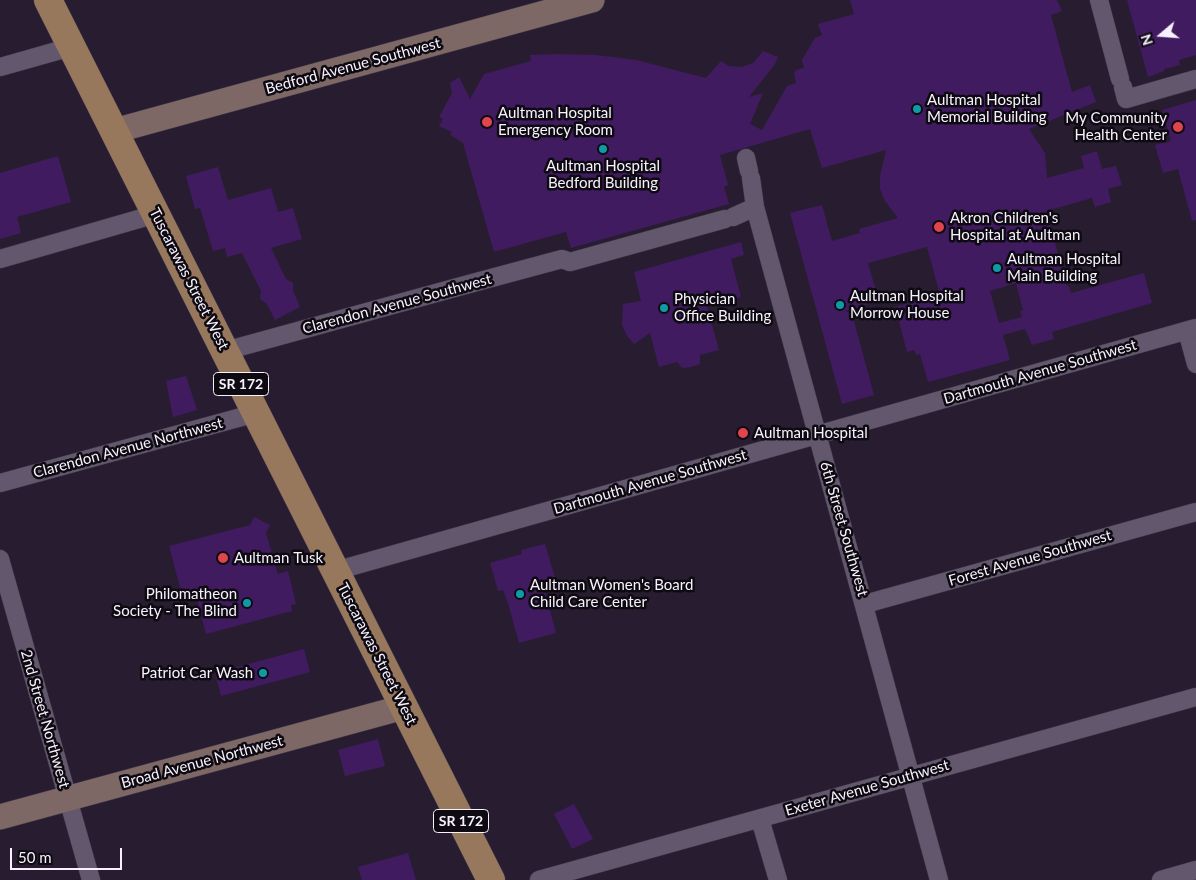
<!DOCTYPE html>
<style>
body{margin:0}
#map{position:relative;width:1196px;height:880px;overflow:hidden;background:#281d30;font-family:Lato,sans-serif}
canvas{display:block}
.north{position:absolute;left:1136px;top:10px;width:50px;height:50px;-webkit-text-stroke:4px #0e0a12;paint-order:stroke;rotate:252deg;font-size:14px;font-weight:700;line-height:20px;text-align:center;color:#f8f1fe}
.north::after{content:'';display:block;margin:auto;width:18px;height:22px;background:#f8f1fe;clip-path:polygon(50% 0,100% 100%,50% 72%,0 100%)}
.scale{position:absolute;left:10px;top:848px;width:112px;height:22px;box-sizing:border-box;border:2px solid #f8f1fe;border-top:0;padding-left:6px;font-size:15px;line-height:18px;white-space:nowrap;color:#f8f1fe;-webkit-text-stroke:4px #0e0a12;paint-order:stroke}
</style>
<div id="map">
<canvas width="1196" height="880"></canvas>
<div class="north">N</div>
<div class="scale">50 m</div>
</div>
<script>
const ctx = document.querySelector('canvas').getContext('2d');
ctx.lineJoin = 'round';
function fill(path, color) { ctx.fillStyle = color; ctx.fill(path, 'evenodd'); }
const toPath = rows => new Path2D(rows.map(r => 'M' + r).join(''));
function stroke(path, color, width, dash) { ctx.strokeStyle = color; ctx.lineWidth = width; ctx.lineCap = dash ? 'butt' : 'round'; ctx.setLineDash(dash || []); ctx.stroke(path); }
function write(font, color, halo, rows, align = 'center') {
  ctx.font = font + ' Lato,sans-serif'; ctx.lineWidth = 5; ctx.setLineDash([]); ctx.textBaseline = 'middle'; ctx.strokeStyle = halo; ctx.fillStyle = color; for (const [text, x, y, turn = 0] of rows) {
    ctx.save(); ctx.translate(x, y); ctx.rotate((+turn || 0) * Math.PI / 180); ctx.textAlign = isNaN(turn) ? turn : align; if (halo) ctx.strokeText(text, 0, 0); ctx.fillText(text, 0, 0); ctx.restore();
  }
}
fill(toPath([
 [850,0,1057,0,1062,11,1051,15,1072,92,1090,85,1096,102,1029,129,1045,153,1047,178,1084,168,1081,156,1097,151,1102,169,1116,166,1122,185,1108,189,1111,202,1095,207,1092,198,1046,211,1067,286,1069,286,1071,293,1144,273,1152,303,1052,332,1054,339,1032,345,1025,329,1003,335,1010,360,928,382,920,354,916,355,914,350,907,352,895,307,940,295,927,247,868,263,879,301,845,311,852,314,874,395,842,404,790,213,822,205,832,241,860,233,859,229,898,218,885,201,880,189,880,176,886,150,822,168,810,129,720,155,728,185,724,187,729,204,571,248,566,232,494,252,463,143,450,135,452,132,439,126,443,119,439,117,452,93,450,83,459,77,470,99,484,74,531,61,530,55,558,54,596,55,636,60,706,78,721,61,729,66,742,67,753,63,763,51,778,57,775,64,749,97,763,93,750,124,762,130,787,86,796,83,794,74,796,70,804,68,802,60,815,38,822,35,818,24,854,14],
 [1016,283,1023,310,1020,311,1022,317,999,323,990,291],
 [1127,0,1196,0,1196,55,1179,60,1180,65,1164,69,1164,71,1148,77],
 [1196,100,1196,220,1192,221,1178,169,1163,173,1155,145,1171,141,1162,110],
 [58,156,71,202,17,217,21,233,0,239,0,173],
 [218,167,228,200,271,188,278,212,293,208,302,239,271,248,286,279,293,283,293,291,300,307,275,320,267,304,260,299,261,291,242,253,227,257,225,248,213,251,200,208,195,209,186,176],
 [741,242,744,255,731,259,741,297,707,307,719,350,700,355,700,364,691,367,682,368,677,362,659,367,650,333,634,344,627,336,622,325,623,304,641,301,634,272],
 [186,376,197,410,173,417,166,381],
 [254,517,270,525,266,533,278,574,288,571,296,604,291,605,292,611,206,634,195,592,182,595,169,546,250,525],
 [545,544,555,578,542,581,556,633,519,643,508,603,503,590,498,591,490,563,522,554,521,550],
 [304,649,310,672,221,696,215,673],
 [378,739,385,766,345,776,338,750],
 [574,804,593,839,572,849,554,814],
 [408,853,416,880,362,880,358,867]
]), '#401b60');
const street = toPath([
 [1099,0,1120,79],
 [0,67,71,47],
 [1123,87,1126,99,1196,79],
 [746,158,749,171],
 [751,178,755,207,939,880],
 [733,217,755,207],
 [0,259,156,214],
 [1187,331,1196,364],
 [225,351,458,287,562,259,570,262,725,219],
 [0,483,256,413],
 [0,559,91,880],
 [335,571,1196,328],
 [865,604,1196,512],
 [760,819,778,880],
 [539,880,1196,697],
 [1161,880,1196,870]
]);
const secondary = toPath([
 [114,131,592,0],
 [0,817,404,707]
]);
const primary = toPath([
 [48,0,491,880]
]);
stroke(street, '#433a4a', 19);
stroke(secondary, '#433a4a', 26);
stroke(primary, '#433a4a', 29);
stroke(street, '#63576d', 18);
stroke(secondary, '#7d6865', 25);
stroke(primary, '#98785d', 28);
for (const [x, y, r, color] of [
 [917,109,5,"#0f9aa8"],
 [487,122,6,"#e0444e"],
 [1178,127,6,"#e0444e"],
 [603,149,5,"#0f9aa8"],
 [939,227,6,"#e0444e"],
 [997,268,5,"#0f9aa8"],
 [840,305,5,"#0f9aa8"],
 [664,308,5,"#0f9aa8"],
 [743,433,6,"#e0444e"],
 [223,558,6,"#e0444e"],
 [520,594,5,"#0f9aa8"],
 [247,603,5,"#0f9aa8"],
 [263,673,5,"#0f9aa8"]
]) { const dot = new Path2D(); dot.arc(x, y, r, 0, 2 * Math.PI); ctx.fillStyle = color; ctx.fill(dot); stroke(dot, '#0e0a12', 2); }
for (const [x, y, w] of [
 [241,384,55],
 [461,821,55]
]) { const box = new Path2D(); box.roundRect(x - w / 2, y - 11.5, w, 23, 4); ctx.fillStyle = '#0e0a12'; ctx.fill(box); stroke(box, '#f8f1fe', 1); }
write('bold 14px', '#f8f1fe', null, [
 ["SR 172",241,384],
 ["SR 172",461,821]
]);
write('15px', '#f8f1fe', '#0e0a12', [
 ["Bedford Avenue Southwest",353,66,-15],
 ["Tuscarawas Street West",189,279,63],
 ["Clarendon Avenue Southwest",397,304,-15],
 ["Dartmouth Avenue Southwest",1040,372,-16],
 ["Clarendon Avenue Northwest",128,448,-15],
 ["Dartmouth Avenue Southwest",650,482,-16],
 ["6th Street Southwest",844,529,74],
 ["Forest Avenue Southwest",1030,558,-16],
 ["Tuscarawas Street West",377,654,63],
 ["2nd Street Northwest",45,719,74],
 ["Broad Avenue Northwest",202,762,-15],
 ["Exeter Avenue Southwest",867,788,-16]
]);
write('15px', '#f8f1fe', '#0e0a12', [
 ["Aultman Hospital",927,100],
 ["Memorial Building",927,117],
 ["Aultman Hospital",498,113],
 ["Emergency Room",498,130],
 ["My Community",1167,118,"right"],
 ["Health Center",1167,135,"right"],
 ["Aultman Hospital",603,166,"center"],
 ["Bedford Building",603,183,"center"],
 ["Akron Children's",950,218],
 ["Hospital at Aultman",950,235],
 ["Aultman Hospital",1007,259],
 ["Main Building",1007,276],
 ["Aultman Hospital",850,296],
 ["Morrow House",850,313],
 ["Physician",674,299],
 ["Office Building",674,316],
 ["Aultman Hospital",754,433],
 ["Aultman Tusk",234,558],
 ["Aultman Women's Board",530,585],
 ["Child Care Center",530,602],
 ["Philomatheon",237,594,"right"],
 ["Society - The Blind",237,611,"right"],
 ["Patriot Car Wash",253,673,"right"]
], 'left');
</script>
